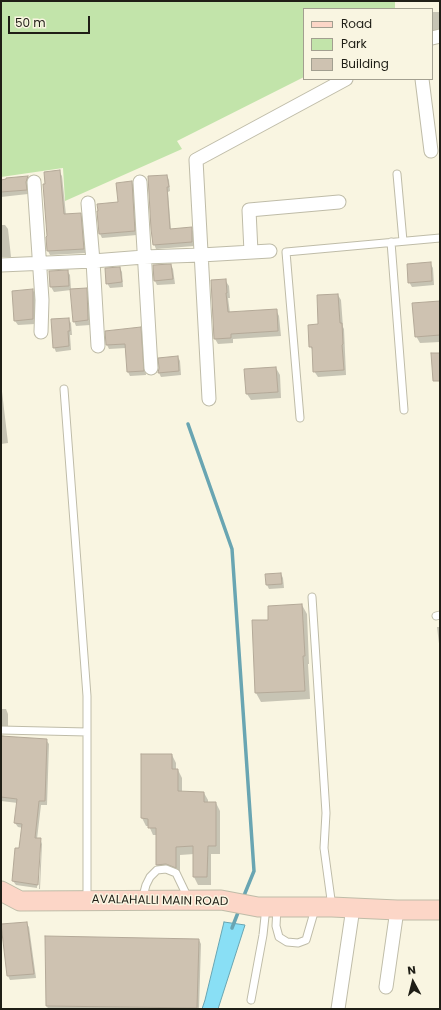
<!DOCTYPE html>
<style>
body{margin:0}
#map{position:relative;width:441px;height:1010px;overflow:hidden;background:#f9f5e1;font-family:Poppins,sans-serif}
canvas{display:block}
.frame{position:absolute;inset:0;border:2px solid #1f1e16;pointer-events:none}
.legend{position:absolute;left:303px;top:8px;width:130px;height:72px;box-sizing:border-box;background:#f9f5e1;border:1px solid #a29f90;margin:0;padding:5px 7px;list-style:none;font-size:12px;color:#1f1e16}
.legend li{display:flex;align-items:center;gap:8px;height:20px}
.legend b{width:20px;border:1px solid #a29f90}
.north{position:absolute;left:393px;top:962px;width:40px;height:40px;-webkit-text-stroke:3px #f9f5e1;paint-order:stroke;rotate:353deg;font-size:11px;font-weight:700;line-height:16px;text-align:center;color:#1f1e16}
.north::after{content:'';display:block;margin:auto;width:14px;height:18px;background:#1f1e16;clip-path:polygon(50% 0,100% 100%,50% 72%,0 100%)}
.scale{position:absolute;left:8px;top:16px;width:82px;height:18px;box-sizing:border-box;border:2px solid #1f1e16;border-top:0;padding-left:5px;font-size:12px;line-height:14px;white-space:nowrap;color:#1f1e16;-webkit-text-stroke:3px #f9f5e1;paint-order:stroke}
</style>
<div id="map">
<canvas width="441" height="1010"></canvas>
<div class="frame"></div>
<ul class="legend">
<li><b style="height:5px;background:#fcd6c7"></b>Road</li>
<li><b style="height:11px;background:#c2e4aa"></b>Park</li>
<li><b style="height:11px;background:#cec2b1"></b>Building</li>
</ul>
<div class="north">N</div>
<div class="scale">50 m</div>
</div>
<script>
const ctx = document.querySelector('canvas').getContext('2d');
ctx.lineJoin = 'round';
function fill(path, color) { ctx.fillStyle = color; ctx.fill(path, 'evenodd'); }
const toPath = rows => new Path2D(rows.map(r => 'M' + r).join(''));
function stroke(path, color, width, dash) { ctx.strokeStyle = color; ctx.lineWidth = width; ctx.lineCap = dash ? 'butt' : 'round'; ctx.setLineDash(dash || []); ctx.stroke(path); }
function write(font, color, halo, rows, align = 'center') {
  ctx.font = font + ' Poppins,sans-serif'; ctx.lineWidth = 3; ctx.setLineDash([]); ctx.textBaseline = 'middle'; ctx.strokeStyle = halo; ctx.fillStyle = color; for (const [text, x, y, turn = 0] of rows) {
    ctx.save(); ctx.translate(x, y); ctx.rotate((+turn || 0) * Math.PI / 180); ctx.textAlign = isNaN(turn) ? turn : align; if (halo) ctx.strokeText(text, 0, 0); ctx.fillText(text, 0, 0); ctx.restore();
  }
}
fill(toPath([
 [1,1,395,1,395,9,304,9,304,77,177,141,182,149,65,201,63,168,1,177]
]), '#c2e4aa');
const water = toPath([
 [224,922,245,925,218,1009,202,1009,205,1000,224,922]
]);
fill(water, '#89dff5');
stroke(water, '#69a5b2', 1);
fill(toPath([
 [432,12,440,12,440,33,432,33],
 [59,171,62,176,66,215,80,214,83,218,86,253,50,255,48,251],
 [167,176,169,180,170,191,168,192,171,230,191,228,194,233,194,246,156,249,154,244],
 [27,177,30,181,28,194,1,197,1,180],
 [132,182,134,187,137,235,102,238,100,234],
 [1,225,5,225,8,229,11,257,1,257],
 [430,263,433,268,434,285,412,287,409,282],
 [171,265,173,269,175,284,157,285,155,281],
 [120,268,122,272,123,287,110,288,107,283],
 [67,271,70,275,71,290,54,292,51,287,50,272],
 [225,280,229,286,230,298,228,298,230,313,276,310,279,316,281,336,233,339,233,343,218,344,215,339],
 [86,289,89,293,90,325,76,326,74,321],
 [33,290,35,294,35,324,18,325,15,321],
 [338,295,341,300,343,327,344,329,346,375,318,377,314,371,313,351,310,346,320,325],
 [440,302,440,342,420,343,416,336],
 [68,319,71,323,72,335,70,335,71,350,56,352,54,347],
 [140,329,143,333,146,375,130,376,128,372,126,348,109,349,107,345,106,332],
 [178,357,180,361,181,375,161,377,159,373],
 [276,368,280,375,281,398,251,400,247,394],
 [1,383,8,443,1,444],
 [281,574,283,578,284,588,269,589,267,585],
 [302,605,307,614,309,664,308,664,310,699,261,702,256,693,253,621,269,621],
 [437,627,440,627,440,652],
 [1,709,6,709,8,714,8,729,1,730],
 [1,735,5,736,6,737,46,740,49,744,47,805,41,805,37,839,40,839,42,844,40,889,39,889,41,842,39,842,37,888,16,885,13,881,20,849,23,828,18,827,15,823,18,803,1,801],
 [142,755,172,755,176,763,176,770,178,770,182,778,182,792,204,793,208,800,208,803,216,803,220,811,220,854,211,854,211,885,198,885,194,877,194,854,180,855,180,875,171,872,161,873,157,865,157,835,153,835,149,826,146,826,142,818],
 [26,923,29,927,36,978,10,980,8,976],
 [46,937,199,940,201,944,199,1009,48,1009,47,1006]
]), '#0003');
stroke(toPath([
 [188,424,232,549,254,871,243,898],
 [232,928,239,910]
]), '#69a5b2', 3.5);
const building = toPath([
 [60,170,64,214,81,213,84,249,47,251,46,237,47,236,43,184,45,184,44,172,60,170],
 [167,175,169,187,167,187,170,229,192,227,192,242,153,245,151,229,148,176,167,175],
 [28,176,26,182,27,190,1,192,1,180,6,179,6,178,28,176],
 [132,181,135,231,99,234,97,211,98,211,97,204,118,202,116,183,132,181],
 [431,262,432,281,408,283,407,264,431,262],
 [171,264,173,279,154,281,153,265,171,264],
 [120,267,122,282,106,284,105,268,120,267],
 [68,270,69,286,50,287,49,271,68,270],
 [226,279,227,293,226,293,228,312,277,309,278,331,231,334,231,338,214,339,211,280,226,279],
 [87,288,88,320,73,322,70,289,87,288],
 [33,289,33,319,14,321,12,291,33,289],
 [338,294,340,323,342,323,343,344,342,345,344,370,313,372,312,347,309,347,308,325,318,324,317,295,338,294],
 [440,301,440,335,415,337,412,303,440,301],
 [69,318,70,331,68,331,69,346,53,348,51,319,69,318],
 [141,327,144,371,127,372,125,344,106,345,105,331,141,327],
 [431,353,440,353,440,381,433,381,431,353],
 [178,356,179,371,158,373,159,368,158,358,178,356],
 [276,367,278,392,246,394,244,369,276,367],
 [281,573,282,584,266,585,265,574,281,573],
 [302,604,305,656,303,656,305,691,255,693,252,620,268,620,268,606,302,604],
 [1,736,47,739,45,801,39,801,35,838,41,838,38,885,12,881,15,848,19,848,22,824,14,823,17,799,1,797,1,736],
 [141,754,172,754,172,769,178,769,178,791,204,792,204,802,216,802,216,846,208,846,207,877,193,877,193,846,176,847,176,868,166,864,156,865,156,828,148,828,148,819,141,818,141,754],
 [27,922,34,974,7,976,1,924,27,922],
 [45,936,199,939,197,1008,46,1006,45,936]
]);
fill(building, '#cec2b1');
stroke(building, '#b4a998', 1);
const service = toPath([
 [397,174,403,241],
 [391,242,404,410],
 [64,389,87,696,87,900],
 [300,418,286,252,440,238],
 [312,597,326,813,324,848,332,907],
 [436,616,440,615],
 [1,730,87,732],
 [142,900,146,885,150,877,157,870,166,869,176,873,188,898],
 [277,907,276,926,279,937,287,942,298,943,306,940,315,909],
 [251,1000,263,935,266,907]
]);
const minor = toPath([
 [432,38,440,36],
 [422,79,431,151],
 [34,182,42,300,41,332],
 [140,182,151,368],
 [88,203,93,261,98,346],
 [251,252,249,210,339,202],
 [1,265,93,261,144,257,201,255,270,251],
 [209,399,196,160,346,79],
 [386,987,397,910],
 [338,1009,353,908]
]);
const secondary = toPath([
 [1,891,20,901,221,900,258,907,332,907,397,910,440,910]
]);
stroke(service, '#bfbca8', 9);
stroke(minor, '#bfbca8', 15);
stroke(secondary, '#bfbca8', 21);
stroke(service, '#fff', 7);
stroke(minor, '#fff', 13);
stroke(secondary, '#fcd6c7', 19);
write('12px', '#1f1e16', '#f9f5e1', [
 ["AVALAHALLI MAIN ROAD",160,901,1]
]);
</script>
